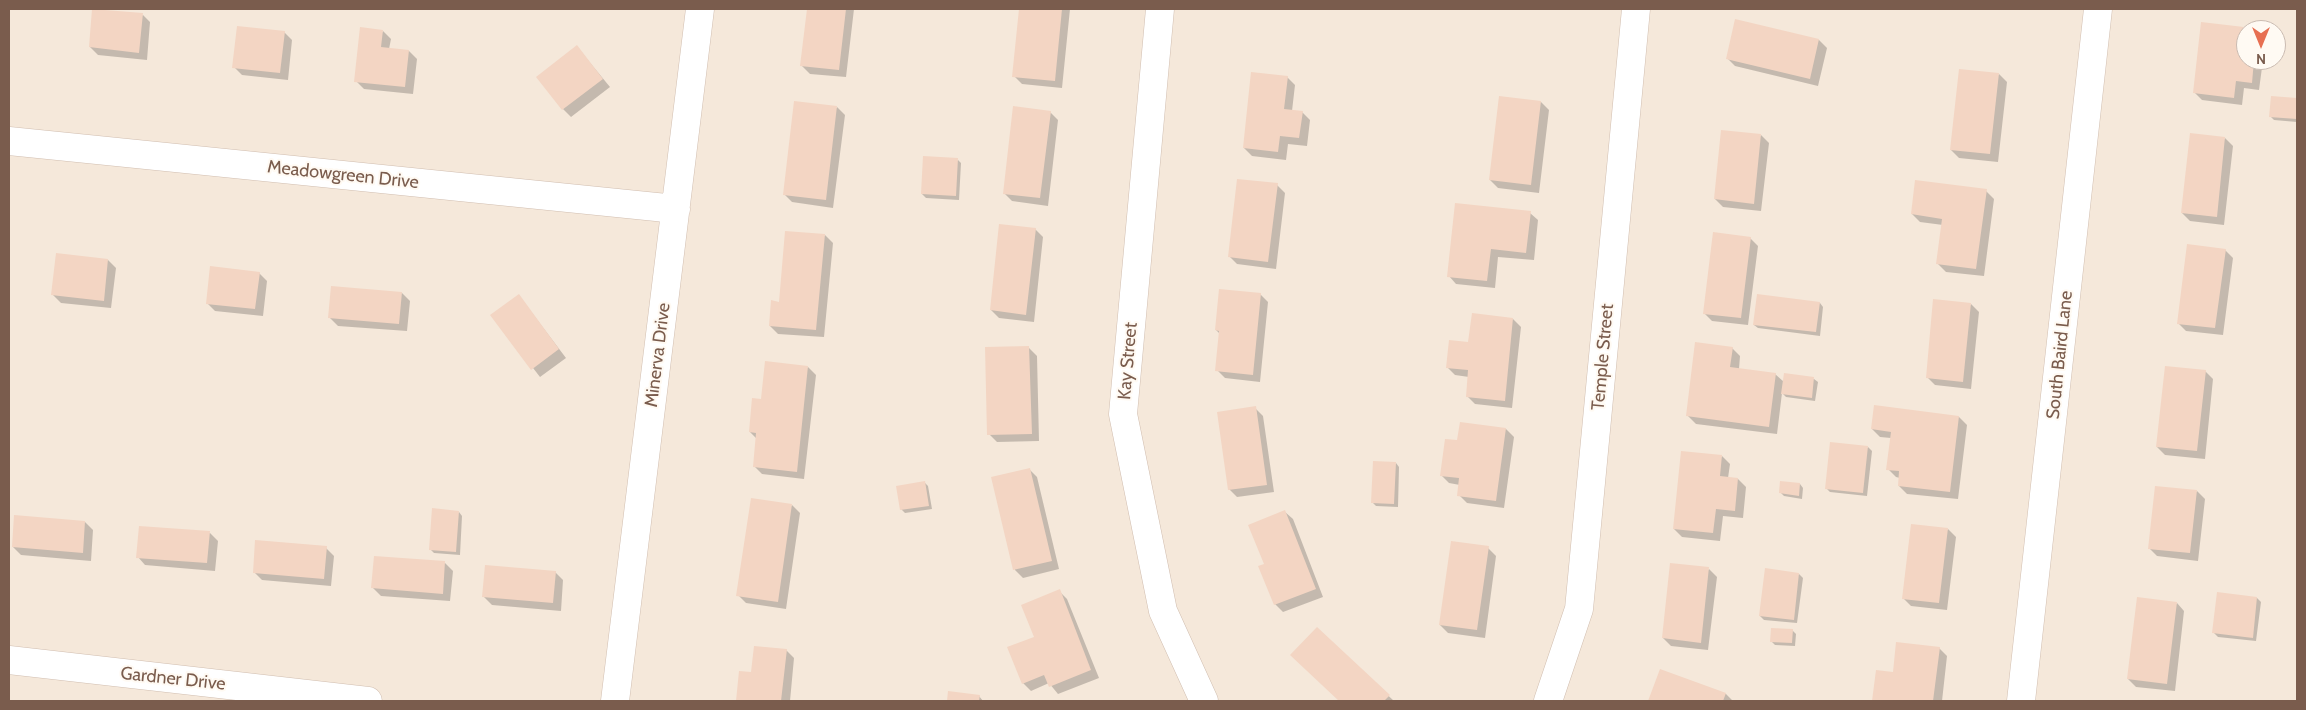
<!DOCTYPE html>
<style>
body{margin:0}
#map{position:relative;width:2306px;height:710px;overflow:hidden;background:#fdf6ec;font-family:Cabin,sans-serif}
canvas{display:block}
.frame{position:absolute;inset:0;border:10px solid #7a5c4d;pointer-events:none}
.north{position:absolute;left:2236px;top:20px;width:50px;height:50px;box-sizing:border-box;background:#fffaf3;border:1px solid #cabbb1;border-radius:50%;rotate:180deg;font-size:14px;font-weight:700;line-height:20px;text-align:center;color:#7a5c4d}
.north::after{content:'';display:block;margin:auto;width:18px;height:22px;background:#e76f51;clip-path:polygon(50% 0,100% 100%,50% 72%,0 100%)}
</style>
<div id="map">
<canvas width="2306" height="710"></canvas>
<div class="frame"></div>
<div class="north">N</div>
</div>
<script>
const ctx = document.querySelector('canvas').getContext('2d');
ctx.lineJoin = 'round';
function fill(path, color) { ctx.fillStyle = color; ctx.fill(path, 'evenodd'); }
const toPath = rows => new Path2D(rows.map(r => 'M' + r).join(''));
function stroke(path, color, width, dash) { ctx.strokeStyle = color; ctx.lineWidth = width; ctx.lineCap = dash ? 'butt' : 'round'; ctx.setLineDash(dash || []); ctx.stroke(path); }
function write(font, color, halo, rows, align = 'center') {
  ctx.font = font + ' Cabin,sans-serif'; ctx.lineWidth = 4; ctx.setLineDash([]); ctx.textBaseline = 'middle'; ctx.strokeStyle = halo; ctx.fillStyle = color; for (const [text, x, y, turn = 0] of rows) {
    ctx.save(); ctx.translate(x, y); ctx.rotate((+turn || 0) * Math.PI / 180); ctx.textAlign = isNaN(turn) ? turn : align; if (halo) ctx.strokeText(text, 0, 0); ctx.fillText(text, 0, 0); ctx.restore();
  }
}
fill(toPath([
 [9,9,2297,9,2297,701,9,701],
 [2246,30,2276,30,2276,60,2246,60]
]), '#f5e8da');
fill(toPath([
 [808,9,854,9,846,77,810,74,802,66],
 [1020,9,1070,9,1062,88,1022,84,1014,76],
 [143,15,150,22,147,60,98,55,90,47],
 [2243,28,2246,31,2246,60,2263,60,2259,90,2244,88,2242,105,2202,100,2194,92],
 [383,31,391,39,389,49,409,51,417,59,413,94,364,89,356,81],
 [284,32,292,40,288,80,242,75,234,67],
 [1819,40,1827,48,1818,86,1735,66,1727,58],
 [577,47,610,87,571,117,563,109],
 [1999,74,2007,82,1998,162,1959,158,1951,150],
 [1287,77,1295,85,1292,111,1302,112,1310,120,1307,146,1288,144,1286,160,1252,156,1244,148],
 [1500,97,1541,102,1549,110,1539,193,1498,188,1490,180],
 [2272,97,2297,100,2297,122,2274,120,2270,116],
 [837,107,845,115,833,208,792,202,784,194],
 [1050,112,1058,120,1048,206,1012,201,1004,193],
 [1761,135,1769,143,1761,211,1723,207,1715,199],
 [2225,138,2233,146,2224,225,2190,221,2182,213],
 [958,160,961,163,959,200,926,198,922,194],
 [1277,185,1285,193,1276,269,1237,264,1229,256],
 [1986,191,1994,199,1984,276,1946,272,1938,264,1943,225,1920,222,1912,214],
 [1530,213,1538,220,1534,260,1498,257,1495,288,1456,284,1449,276],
 [1035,229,1043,237,1034,322,999,318,991,310],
 [825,235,833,243,824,337,778,334,770,326,780,304],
 [1750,238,1758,246,1748,325,1712,321,1704,313],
 [2225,250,2233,258,2223,335,2186,331,2178,323],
 [108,260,116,268,111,308,61,303,53,295],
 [259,273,267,281,263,316,215,311,207,303],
 [402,293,410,301,407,331,338,326,330,318],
 [1260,294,1268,302,1260,382,1225,378,1217,370,1220,334,1216,330],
 [519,296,566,358,540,377,492,315],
 [1820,303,1823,307,1820,336,1758,328,1754,325],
 [1971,304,1979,312,1971,389,1935,385,1927,377],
 [1513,319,1521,327,1512,408,1475,404,1467,396,1469,377,1455,375,1447,367,1469,343],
 [1029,348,1037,356,1039,441,997,442,989,434],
 [1732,348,1740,356,1739,369,1775,374,1784,382,1814,379,1818,382,1815,401,1786,397,1782,393,1777,434,1696,424,1688,416],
 [808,367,816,375,804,479,762,474,754,466,757,439,750,432,762,400],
 [2205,371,2213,379,2205,459,2165,455,2157,447],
 [1255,408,1263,416,1274,492,1237,497,1229,489],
 [1959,417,1967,425,1958,499,1907,494,1899,486,1900,478,1896,477,1888,469,1891,438,1880,437,1872,429],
 [1506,429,1514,437,1504,508,1467,503,1459,495,1460,485,1449,483,1441,475,1458,442],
 [1868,447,1872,451,1867,496,1830,492,1827,489],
 [1722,456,1730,464,1728,478,1738,479,1746,487,1743,518,1723,516,1720,541,1682,537,1674,529],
 [1396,463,1399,467,1398,507,1376,506,1372,502],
 [1029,469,1037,477,1059,569,1023,578,1015,570,993,478],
 [924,482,928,486,932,509,905,513,901,509],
 [1800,484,1803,488,1802,499,1784,496,1780,492],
 [2197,491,2205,499,2198,561,2157,556,2149,548],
 [792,505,800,513,786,609,746,603,738,595],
 [459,512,462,516,460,555,434,553,430,549],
 [1285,512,1293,519,1323,597,1283,612,1275,604],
 [85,522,93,530,91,561,21,555,13,547],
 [1948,529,1956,537,1947,610,1911,606,1903,598],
 [210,533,218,541,215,571,145,565,138,557],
 [326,548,334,556,331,586,262,580,254,572],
 [1488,548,1496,556,1485,638,1448,633,1440,625],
 [445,563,453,571,450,601,381,596,373,588],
 [1709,569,1717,577,1708,650,1671,646,1663,638],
 [555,572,563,580,561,611,492,605,484,597],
 [1799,574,1803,578,1797,623,1764,620,1760,616],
 [1059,591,1067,599,1099,678,1058,694,1049,683,1031,691,1023,683,1035,637],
 [2218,594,2257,598,2261,602,2256,641,2218,637,2214,633],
 [2177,603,2184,611,2175,691,2136,687,2128,679],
 [1317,629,1394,701,1341,701,1300,663],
 [1792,630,1796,634,1795,646,1775,645,1771,641],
 [1939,648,1947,656,1942,701,1874,701,1877,671,1894,673],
 [786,650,794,658,790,701,737,701,740,672,752,674],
 [1661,671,1726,694,1733,701,1650,701],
 [949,692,979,696,983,701,948,701]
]), '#0003');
fill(toPath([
 [92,9,143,13,139,53,89,47],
 [807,9,846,9,839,70,800,66],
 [1019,9,1062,9,1055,81,1012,77],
 [1735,19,1819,39,1810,79,1726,59],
 [2201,22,2244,27,2241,46,2246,47,2246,60,2254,60,2252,83,2236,81,2234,98,2193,93],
 [237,26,285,31,280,73,232,68],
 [360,27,383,30,381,47,409,50,405,87,354,82],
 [577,45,603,79,562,110,536,77],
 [1959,69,1999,73,1990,154,1950,150],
 [1251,72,1288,76,1284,109,1303,111,1299,138,1280,136,1278,152,1243,148],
 [1499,96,1541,101,1531,185,1489,180],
 [2271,96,2297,98,2297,119,2269,117],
 [794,101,837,106,826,200,783,195],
 [1013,106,1051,111,1040,198,1003,194],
 [1721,130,1761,134,1754,204,1714,199],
 [2190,133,2225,137,2217,217,2181,213],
 [923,156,958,158,956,196,921,194],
 [1237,179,1278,183,1268,262,1228,257],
 [1915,180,1987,189,1976,269,1936,264,1942,219,1911,214],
 [1455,203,1531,211,1526,253,1491,249,1487,281,1447,277],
 [999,224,1036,228,1026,315,990,310],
 [785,231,825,234,816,330,769,326,771,300,779,302],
 [1713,232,1751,237,1741,318,1703,314],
 [2187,244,2226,249,2215,328,2177,324],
 [56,253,108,259,104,301,51,295],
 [210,266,260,272,255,309,206,304],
 [331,286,402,292,399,324,328,318],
 [1219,289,1261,293,1253,375,1215,371,1219,331,1215,330],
 [519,294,559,349,531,370,490,315],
 [1757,294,1820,302,1816,332,1753,325],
 [1933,299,1971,303,1963,382,1926,378],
 [1472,313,1513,318,1505,401,1466,397,1468,370,1446,368,1449,340,1468,342],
 [1695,342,1733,347,1730,367,1776,373,1769,427,1686,416],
 [1029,346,1032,434,987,435,985,347],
 [765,361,808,366,797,472,753,467,756,433,749,432,752,398,761,399],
 [2165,366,2206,370,2197,451,2156,447],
 [1784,373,1814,377,1812,398,1781,394],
 [1874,405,1959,416,1950,492,1898,486,1899,471,1886,470,1891,432,1871,429],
 [1256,406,1267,485,1228,490,1217,412],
 [1460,422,1506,428,1496,501,1457,496,1459,478,1440,476,1445,439,1457,440],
 [1830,442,1868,446,1863,493,1825,489],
 [1681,451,1722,455,1720,476,1738,478,1735,511,1716,509,1713,533,1673,529],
 [1373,461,1396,462,1394,504,1371,503],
 [1030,468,1052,561,1013,570,991,477],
 [925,481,929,506,900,510,896,486],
 [1780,481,1800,483,1799,496,1779,493],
 [2155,486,2197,490,2190,553,2148,549],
 [751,498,792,504,778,602,736,596],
 [432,508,459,511,456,552,429,550],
 [1285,510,1316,589,1274,605,1258,566,1264,564,1248,525],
 [14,515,85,521,83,553,12,547],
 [1911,524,1948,528,1939,603,1902,599],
 [139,526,210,531,207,563,136,558],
 [255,540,327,546,324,579,253,573],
 [1451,541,1489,546,1477,630,1439,625],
 [374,556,445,561,443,594,371,588],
 [1670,563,1709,567,1701,643,1662,638],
 [485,565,556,571,553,603,482,597],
 [1765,568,1799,573,1794,620,1759,616],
 [1060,589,1091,670,1049,687,1044,675,1022,684,1007,647,1034,637,1021,605],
 [2217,592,2257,597,2253,638,2212,633],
 [2137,597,2177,602,2167,684,2127,679],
 [1317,627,1390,695,1384,701,1339,701,1290,655],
 [1771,628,1793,629,1792,643,1770,642],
 [1896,642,1940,647,1933,701,1872,701,1876,670,1893,672],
 [754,646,787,649,781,701,736,701,739,671,751,672],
 [1660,669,1726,693,1723,701,1648,701],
 [948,691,980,695,979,701,947,701]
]), '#f3d5c3');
const minor = toPath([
 [1160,9,1123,414,1163,611,1204,701],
 [9,141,676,209],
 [9,660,368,701],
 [615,701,700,9],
 [1548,701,1579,609,1636,9],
 [2021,701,2098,9]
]);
stroke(minor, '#d1beb0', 29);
stroke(minor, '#fff', 28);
write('18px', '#7a5c4d', '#fffaf3', [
 ["Meadowgreen Drive",343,175,6],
 ["Minerva Drive",658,355,-83],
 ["South Baird Lane",2060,355,-84],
 ["Temple Street",1603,357,-85],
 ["Kay Street",1128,361,-85],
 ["Gardner Drive",173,679,6]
]);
</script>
